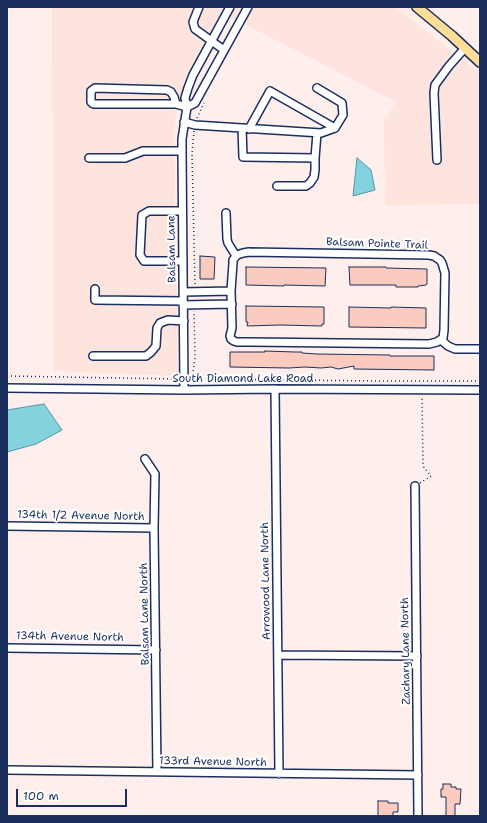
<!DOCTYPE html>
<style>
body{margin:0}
#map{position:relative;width:487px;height:823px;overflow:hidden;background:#feefec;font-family:"Shantell Sans",sans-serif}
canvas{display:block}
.frame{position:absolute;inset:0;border:8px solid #1b2f5e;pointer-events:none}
.scale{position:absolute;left:16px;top:789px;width:111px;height:18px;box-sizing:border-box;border:2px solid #1b2f5e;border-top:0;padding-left:5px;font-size:12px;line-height:14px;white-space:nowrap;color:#1b2f5e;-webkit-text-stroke:3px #fff;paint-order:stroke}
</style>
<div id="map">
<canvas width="487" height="823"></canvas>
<div class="frame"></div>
<div class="scale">100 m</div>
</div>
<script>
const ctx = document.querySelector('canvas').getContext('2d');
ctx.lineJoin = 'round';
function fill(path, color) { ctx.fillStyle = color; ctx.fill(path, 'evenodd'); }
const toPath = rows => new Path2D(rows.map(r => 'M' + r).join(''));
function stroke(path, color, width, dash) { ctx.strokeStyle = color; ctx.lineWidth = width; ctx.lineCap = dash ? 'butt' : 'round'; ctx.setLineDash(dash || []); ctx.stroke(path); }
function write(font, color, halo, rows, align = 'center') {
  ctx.font = font + ' "Shantell Sans",sans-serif'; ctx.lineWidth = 4; ctx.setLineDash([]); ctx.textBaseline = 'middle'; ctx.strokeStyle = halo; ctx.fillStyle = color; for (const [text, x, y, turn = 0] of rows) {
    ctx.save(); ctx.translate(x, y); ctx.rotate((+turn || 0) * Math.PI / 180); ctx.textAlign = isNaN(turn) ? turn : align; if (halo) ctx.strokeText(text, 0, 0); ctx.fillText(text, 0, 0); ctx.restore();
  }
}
fill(toPath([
 [52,7,395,7,480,73,480,204,385,205,384,120,396,102,221,12,179,98,174,126,178,376,54,371]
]), '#fde4de');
const water = toPath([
 [357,158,371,170,375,190,353,196,357,158],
 [44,404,62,430,36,444,7,452,7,410,44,404]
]);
fill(water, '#83d3df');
stroke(water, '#5991ab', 1);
const building = toPath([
 [200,256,215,257,214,279,200,279,200,256],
 [246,267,326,268,325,286,284,285,284,286,246,285,246,267],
 [349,267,386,267,386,268,427,269,427,284,426,285,418,286,418,287,396,287,396,285,350,285,349,267],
 [246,306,324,307,324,324,322,324,322,326,280,325,247,326,248,322,246,322,246,306],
 [349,307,391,308,391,307,426,308,426,328,349,327,349,307],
 [265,351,295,352,302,352,302,353,317,354,390,355,390,356,434,356,434,370,354,369,354,366,338,369,331,367,321,368,305,367,289,368,230,367,230,352,265,352,265,351],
 [443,784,451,784,451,787,456,787,456,789,461,789,460,804,455,804,455,816,446,816,446,797,441,797,441,789,443,789,443,784],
 [378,801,388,801,388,803,398,803,398,812,393,812,393,816,378,816,378,801]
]);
fill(building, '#facbbe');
stroke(building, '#1b2f5e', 1);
const minor = toPath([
 [199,7,193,22,195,29,224,50],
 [176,104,174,97,171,92,167,90,95,88,91,91,91,102,92,103,94,104,176,104,187,107],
 [187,107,195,103,248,7],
 [184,122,195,125,321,133,335,128,343,115,342,103,317,88],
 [242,128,243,157,315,158,317,133],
 [249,129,270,91,335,128],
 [89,158,125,158,143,151,182,151],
 [437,160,434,93,435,85,449,66,465,48],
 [277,186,306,186,310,183,314,177,315,170,315,158],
 [182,211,149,211,142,215,140,255,144,261,183,261],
 [226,213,227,239,228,243,236,256],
 [249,252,429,255,434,256,440,260,442,263,445,273,444,330,443,338,437,342,429,344,250,342,237,342,234,341,231,339,230,336,232,328,231,291,233,263,233,260,237,255,243,253,249,252],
 [95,289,95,300,183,301],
 [183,292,231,291],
 [183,305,232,304],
 [441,340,448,346,455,349,480,349],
 [93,356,146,356,151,352,156,346,157,328,160,323,168,320,184,321],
 [7,388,184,390,275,389,480,390],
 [275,389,279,774],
 [184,390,182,151,182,139,187,107,185,98,188,88,193,75,230,7],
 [145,459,155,474,154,528,157,772],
 [415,486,418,816],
 [7,526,154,528],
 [7,648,156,650],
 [278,655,417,656],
 [7,770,418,775]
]);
const major = toPath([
 [417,7,452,36,480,62]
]);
stroke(minor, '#1b2f5e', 10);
stroke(major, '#1b2f5e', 12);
stroke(toPath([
 [197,118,204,103],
 [194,131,192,154,195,285],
 [7,376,177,379],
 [191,379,383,381,480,381],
 [192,379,195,358,194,311],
 [420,483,431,476,428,472,424,468,423,465,422,397]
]), '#1b2f5e', 1.5, [1, 3]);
stroke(minor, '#fff', 7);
stroke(major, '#fedd96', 9);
write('11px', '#1b2f5e', '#fff', [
 ["Balsam Pointe Trail",377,244,2],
 ["Balsam Lane",172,249,-91],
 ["South Diamond Lake Road",243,379],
 ["134th 1/2 Avenue North",81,516,1],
 ["Arrowood Lane North",266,581,-91],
 ["Balsam Lane North",145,614,-91],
 ["134th Avenue North",70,637,1],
 ["Zachary Lane North",406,651,-91],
 ["133rd Avenue North",213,762,1]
]);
</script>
